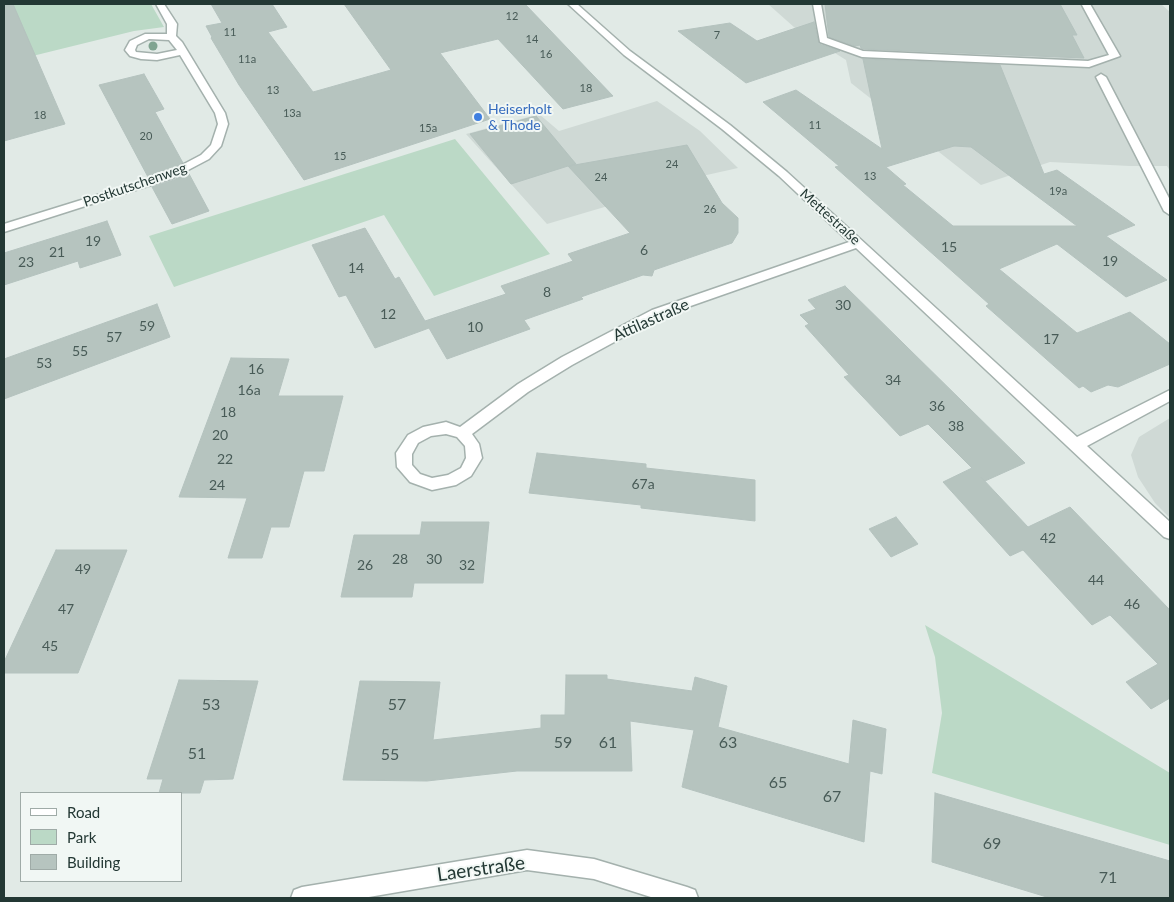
<!DOCTYPE html>
<meta charset="utf-8">
<style>
body{margin:0}
#map{position:relative;width:1174px;height:902px;overflow:hidden;background:#e1eae6;font-family:Lato,sans-serif}
canvas{display:block}
.frame{position:absolute;inset:0;border:5px solid #233834;pointer-events:none}
.legend{position:absolute;left:20px;top:792px;width:162px;height:90px;box-sizing:border-box;background:#f1f7f4;border:1px solid #9faba7;margin:0;padding:6px 9px;list-style:none;font-size:15px;color:#233834}
.legend li{display:flex;align-items:center;gap:10px;height:25px}
.legend b{width:25px;border:1px solid #9faba7}
</style>
<div id="map">
<canvas width="1174" height="902"></canvas>
<div class="frame"></div>
<ul class="legend">
<li><b style="height:6px;background:#fff"></b>Road</li>
<li><b style="height:14px;background:#bbd9c6"></b>Park</li>
<li><b style="height:14px;background:#b6c4bf"></b>Building</li>
</ul>
</div>
<script>
const ctx = document.querySelector('canvas').getContext('2d');
ctx.lineJoin = 'round';
function fill(path, color) { ctx.fillStyle = color; ctx.fill(path, 'evenodd'); }
const toPath = rows => new Path2D(rows.map(r => 'M' + r).join(''));
function stroke(path, color, width, dash) { ctx.strokeStyle = color; ctx.lineWidth = width; ctx.lineCap = dash ? 'butt' : 'round'; ctx.setLineDash(dash || []); ctx.stroke(path); }
function write(font, color, halo, rows, align = 'center') {
  ctx.font = font + ' Lato,sans-serif'; ctx.lineWidth = 4; ctx.setLineDash([]); ctx.textBaseline = 'middle'; ctx.strokeStyle = halo; ctx.fillStyle = color; for (const [text, x, y, turn = 0] of rows) {
    ctx.save(); ctx.translate(x, y); ctx.rotate((+turn || 0) * Math.PI / 180); ctx.textAlign = isNaN(turn) ? turn : align; if (halo) ctx.strokeText(text, 0, 0); ctx.fillText(text, 0, 0); ctx.restore();
  }
}
fill(toPath([
 [768,4,1161,4,1170,12,1170,171,1167,166,1130,166,1050,162,981,185,851,83,846,60,795,28],
 [657,101,700,131,738,168,662,185,662,190,547,224,466,134,539,114,559,131],
 [1170,418,1170,518,1155,503,1138,477,1131,455,1139,437]
]), '#cfd9d5');
fill(toPath([
 [4,4,151,4,164,27,134,31,4,63],
 [455,139,550,254,434,296,384,215,174,287,149,236],
 [925,625,1170,773,1170,845,932,773,942,713,935,657]
]), '#bbd9c6');
const building = toPath([
 [4,4,13,4,65,124,4,141,4,4],
 [211,4,272,4,287,27,268,32,313,92,391,70,344,4,525,4,613,96,563,109,498,39,440,53,490,119,304,180,239,85,211,38,212,37,206,26,222,23,211,4],
 [825,4,1060,4,1077,35,1072,35,1084,58,863,49,861,48,860,45,855,46,829,37,825,4],
 [814,22,819,44,840,51,746,83,678,31,730,23,757,41,814,22],
 [863,59,1000,65,1044,174,1057,170,1135,225,1106,236,1167,280,1126,297,1057,244,999,269,1077,333,1130,312,1170,344,1170,364,1118,387,1108,385,1091,392,1083,386,1079,388,986,306,989,304,835,167,839,166,763,102,796,90,882,149,863,59],
 [954,146,971,147,1077,226,953,226,903,185,906,184,886,167,954,146],
 [144,74,164,109,155,112,183,163,164,172,148,177,99,85,144,74],
 [536,116,576,164,569,166,687,145,722,203,738,218,738,233,732,243,654,270,652,276,643,275,581,297,583,299,524,320,530,329,447,359,429,328,375,348,346,295,339,297,312,245,365,228,395,279,399,277,425,321,506,294,501,286,573,261,568,254,630,233,568,166,511,184,470,134,536,116],
 [188,172,209,211,172,224,152,187,174,180,188,172],
 [107,221,121,255,80,268,78,261,4,285,4,253,107,221],
 [845,286,1025,463,985,481,981,477,1028,527,1070,507,1170,610,1170,698,1151,709,1126,682,1158,664,1110,615,1092,625,1023,550,1010,556,943,482,972,468,928,424,900,436,844,377,849,375,805,326,809,324,800,315,816,309,808,300,845,286],
 [157,304,170,337,4,399,4,359,157,304],
 [231,358,289,359,278,396,343,396,324,471,304,471,289,527,271,527,262,558,228,558,247,498,179,497,231,358],
 [537,453,646,464,646,468,755,480,755,521,641,508,641,505,529,493,537,453],
 [896,517,918,544,891,557,869,529,896,517],
 [422,522,489,522,483,583,414,583,412,597,341,597,354,535,420,535,422,522],
 [56,550,127,550,78,673,4,673,4,662,56,550],
 [566,675,607,675,607,679,692,691,695,677,727,686,718,727,849,764,853,720,886,729,882,774,870,771,864,842,682,787,694,730,630,721,632,771,517,771,427,781,343,780,360,681,440,682,433,740,541,728,541,715,565,715,566,675],
 [179,680,258,681,233,779,204,780,200,793,159,793,163,779,147,779,179,680],
 [935,793,1170,861,1170,898,1050,898,932,862,935,793]
]);
fill(building, '#b6c4bf');
stroke(building, '#b4c2be', 1);
const minor = toPath([
 [156,4,164,4,177,24,176,36,182,42,225,113,228,124,221,146,209,159,173,178,4,232,4,224,165,174,201,155,211,145,218,124,215,113,180,55,157,60,141,59,130,56,125,50,130,41,145,34,167,34,167,24,156,4],
 [149,39,169,40,177,50,157,54,136,52,135,50,137,45,149,39],
 [568,4,577,4,630,51,730,125,787,172,1077,437,1170,390,1170,401,1087,446,1170,522,1170,539,1164,537,856,248,662,316,572,365,528,392,472,434,479,444,482,458,471,476,456,485,432,490,410,482,397,467,396,453,408,435,423,427,446,422,460,427,518,384,562,357,652,310,849,242,779,176,722,129,624,55,568,4],
 [446,434,457,437,465,446,466,458,461,468,448,475,432,478,420,474,412,465,412,454,418,443,431,436,446,434],
 [813,4,821,4,827,38,863,51,1088,61,1109,55,1082,5,1090,4,1120,56,1089,67,862,57,820,42,813,4],
 [1101,74,1106,77,1170,200,1170,215,1164,211,1096,77,1101,74],
 [527,850,594,859,687,887,695,890,698,898,654,898,594,879,527,870,363,898,291,898,294,890,302,887,527,850]
]);
stroke(minor, '#a4b1ad', 3);
fill(minor, '#fff');
ctx.fillStyle = '#80a491';
for (const [x, y] of [
 [153,46]
]) { ctx.beginPath(); ctx.arc(x, y, 4.5, 0, 2 * Math.PI); ctx.fill(); }
for (const [x, y, r, color] of [
 [478,117,5,"#3f7fe0"]
]) { const dot = new Path2D(); dot.arc(x, y, r, 0, 2 * Math.PI); ctx.fillStyle = color; ctx.fill(dot); stroke(dot, '#f1f7f4', 2); }
write('11px', '#485b57', null, [
 ["12",512,16],
 ["11",230,32],
 ["7",717,35],
 ["14",532,39],
 ["16",546,54],
 ["11a",247,59],
 ["18",586,88],
 ["13",273,90],
 ["13a",292,113],
 ["18",40,115],
 ["11",815,125],
 ["15a",428,128],
 ["20",146,136],
 ["15",340,156],
 ["24",672,164],
 ["13",870,176],
 ["24",601,177],
 ["19a",1058,191],
 ["26",710,209]
]);
write('14px', '#366cbe', '#f1f7f4', [
 ["Heiserholt",488,109],
 ["& Thode",488,125]
], 'left');
write('14px', '#233834', '#f1f7f4', [
 ["Postkutschenweg",135,185,-19],
 ["Mettestraße",830,217,42]
]);
write('14px', '#485b57', null, [
 ["19",93,241],
 ["15",949,247],
 ["6",644,250],
 ["21",57,252],
 ["19",1110,261],
 ["23",26,262],
 ["14",356,268],
 ["8",547,292],
 ["30",843,305],
 ["12",388,314],
 ["59",147,326],
 ["10",475,327],
 ["57",114,337],
 ["17",1051,339],
 ["55",80,351],
 ["53",44,363],
 ["16",256,369],
 ["34",893,380],
 ["16a",249,390],
 ["36",937,406],
 ["18",228,412],
 ["38",956,426],
 ["20",220,435],
 ["22",225,459],
 ["67a",643,484],
 ["24",217,485],
 ["42",1048,538],
 ["28",400,559],
 ["30",434,559],
 ["26",365,565],
 ["32",467,565],
 ["49",83,569],
 ["44",1096,580],
 ["46",1132,604],
 ["47",66,609],
 ["45",50,646]
]);
write('16px', '#233834', '#f1f7f4', [
 ["Attilastraße",651,320,-24]
]);
write('16px', '#485b57', null, [
 ["53",211,705],
 ["57",397,705],
 ["59",563,743],
 ["61",608,743],
 ["63",728,743],
 ["51",197,754],
 ["55",390,755],
 ["65",778,783],
 ["67",832,797],
 ["69",992,844],
 ["71",1108,878]
]);
write('19px', '#233834', '#f1f7f4', [
 ["Laerstraße",481,869,-8]
]);
</script>
